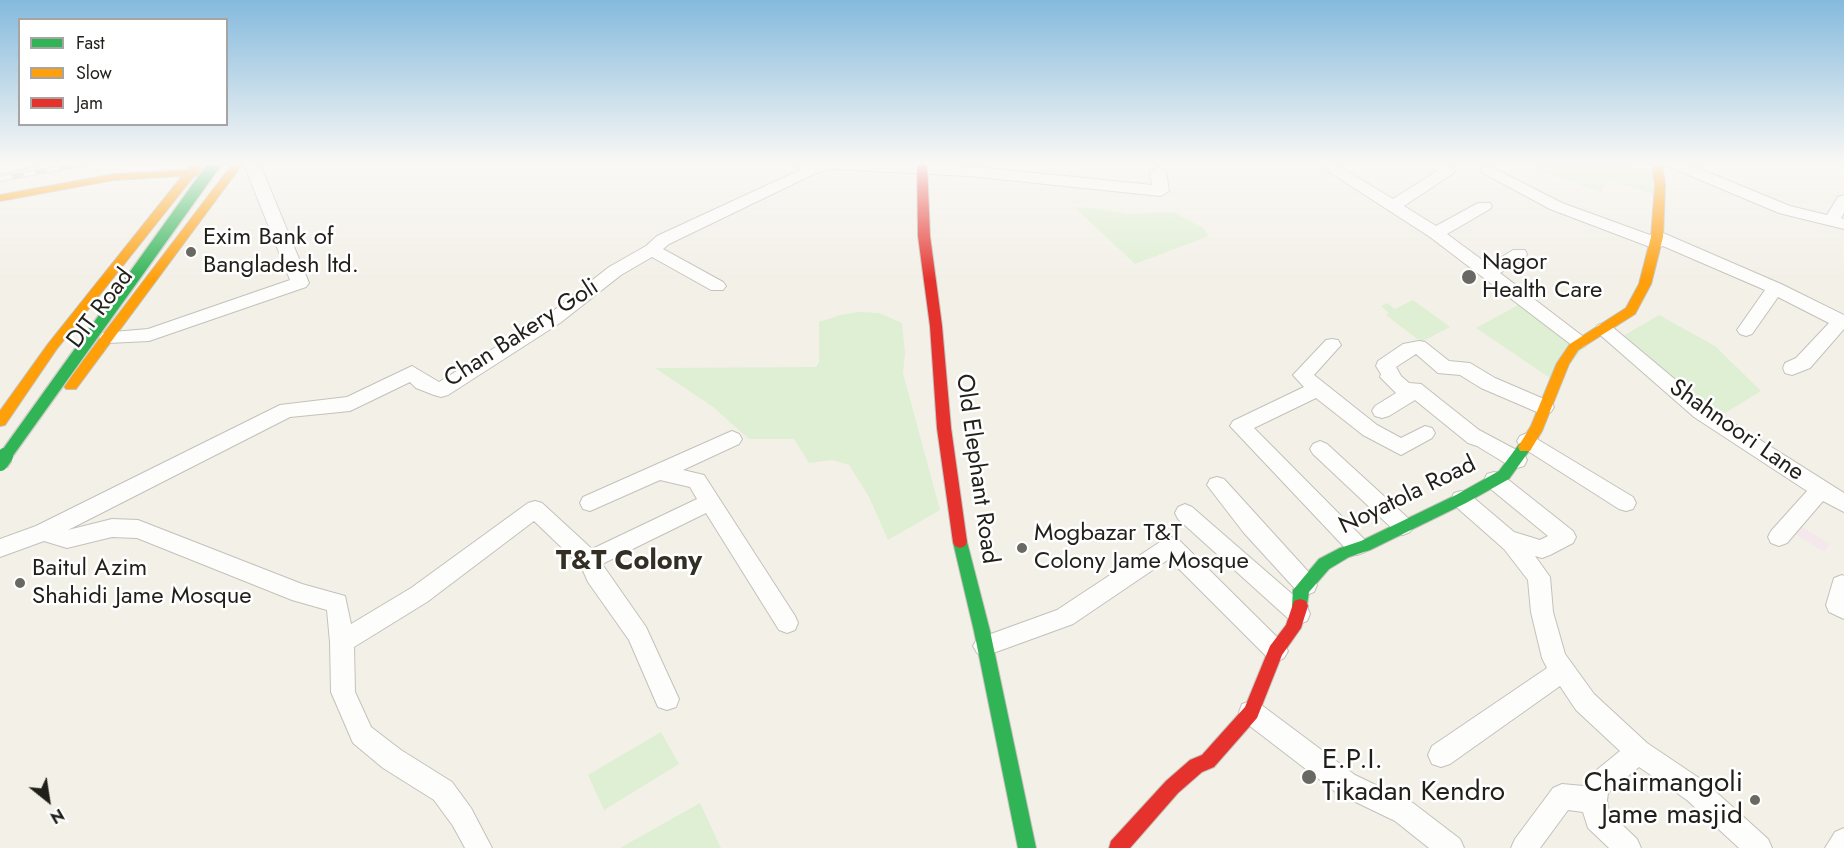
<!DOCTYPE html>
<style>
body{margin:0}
#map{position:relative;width:1844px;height:848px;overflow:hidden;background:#f3f0e8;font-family:Jost,sans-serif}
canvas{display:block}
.legend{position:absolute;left:18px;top:18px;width:210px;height:108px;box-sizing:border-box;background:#fff;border:2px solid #a6a5a3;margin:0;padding:8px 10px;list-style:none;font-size:18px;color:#211f1a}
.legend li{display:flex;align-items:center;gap:12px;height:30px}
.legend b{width:30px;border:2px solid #a6a5a3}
.north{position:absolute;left:18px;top:770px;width:60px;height:60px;-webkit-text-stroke:4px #fff;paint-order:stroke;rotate:150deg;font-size:16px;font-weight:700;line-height:24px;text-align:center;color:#211f1a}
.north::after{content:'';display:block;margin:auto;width:21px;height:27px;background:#211f1a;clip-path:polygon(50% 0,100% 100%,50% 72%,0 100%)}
</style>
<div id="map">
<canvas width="1844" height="848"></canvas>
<ul class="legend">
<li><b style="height:8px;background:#30b455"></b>Fast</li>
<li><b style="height:8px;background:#ff9f0a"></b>Slow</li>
<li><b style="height:8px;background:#e5322d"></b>Jam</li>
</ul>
<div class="north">N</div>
</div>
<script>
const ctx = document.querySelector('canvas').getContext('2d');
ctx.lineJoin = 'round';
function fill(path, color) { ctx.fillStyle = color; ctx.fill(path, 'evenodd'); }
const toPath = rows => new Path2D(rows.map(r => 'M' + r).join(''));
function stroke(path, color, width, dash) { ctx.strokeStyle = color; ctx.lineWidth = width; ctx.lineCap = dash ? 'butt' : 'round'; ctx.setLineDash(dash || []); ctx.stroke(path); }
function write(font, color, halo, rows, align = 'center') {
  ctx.font = font + ' Jost,sans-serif'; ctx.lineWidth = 5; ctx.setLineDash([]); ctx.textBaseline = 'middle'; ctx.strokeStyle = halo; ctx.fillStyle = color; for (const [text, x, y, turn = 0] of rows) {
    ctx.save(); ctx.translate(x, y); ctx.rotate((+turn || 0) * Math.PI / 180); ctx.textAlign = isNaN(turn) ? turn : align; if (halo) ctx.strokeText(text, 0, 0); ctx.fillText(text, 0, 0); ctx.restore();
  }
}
fill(toPath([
 [1796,523,1830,544,1824,552,1790,531]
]), '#f5e8ec');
fill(toPath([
 [1541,162,1608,162,1653,170,1653,194,1608,180,1601,192,1534,170],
 [1074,207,1101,209,1128,214,1173,212,1203,228,1209,236,1135,264],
 [1413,300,1450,327,1421,342,1386,315,1389,313,1381,306,1387,303,1395,309],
 [1522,303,1583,348,1556,382,1476,328],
 [859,312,879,313,902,323,905,353,903,373,940,510,888,540,869,497,849,465,832,460,809,463,794,439,749,439,713,407,655,368,816,367,819,362,819,322,841,315],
 [1659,315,1715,346,1761,391,1715,419,1623,336],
 [661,732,679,764,604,810,588,775],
 [700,803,721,848,620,848]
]), '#deefd3');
const street = toPath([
 [12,162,43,162,40,165,0,174,0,164,12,162],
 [243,162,259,162,309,283,306,287,149,341,108,343,102,341,99,337,102,333,148,329,290,280,243,162],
 [793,162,809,162,812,165,821,162,900,162,968,166,1152,185,1150,172,1158,167,1166,172,1169,191,1161,196,968,176,831,169,814,174,669,244,663,249,723,282,726,286,723,290,711,290,652,257,621,275,560,323,448,395,441,397,434,395,416,388,410,382,350,411,290,417,68,530,112,519,138,520,302,584,345,596,351,624,411,588,528,503,535,501,542,503,592,549,697,499,690,487,660,480,590,511,583,509,580,503,583,497,725,434,732,431,739,434,742,439,739,444,683,470,704,475,795,616,798,623,795,630,787,633,779,630,706,513,602,564,646,627,679,699,676,707,667,710,658,707,629,640,588,582,581,566,534,521,427,602,354,647,355,692,371,727,401,750,452,782,471,808,492,848,465,848,453,826,434,800,383,768,353,743,331,692,330,642,327,610,292,600,137,538,112,537,67,548,44,541,0,557,0,539,36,526,280,405,347,397,412,366,439,382,548,315,609,267,646,246,657,236,800,170,793,162],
 [1314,162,1332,162,1393,199,1437,171,1426,162,1444,162,1455,171,1452,174,1404,206,1436,226,1478,203,1490,203,1492,206,1490,209,1447,234,1489,265,1513,250,1525,250,1527,254,1525,258,1500,273,1585,338,1588,342,1585,346,1579,348,1573,346,1430,237,1314,162],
 [1662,162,1683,162,1790,206,1827,215,1838,197,1844,195,1844,213,1841,218,1844,219,1844,229,1779,213,1665,165,1662,162],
 [1488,165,1562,203,1650,235,1657,232,1663,233,1781,284,1844,315,1844,329,1810,368,1792,375,1785,373,1783,368,1785,363,1796,358,1829,323,1778,297,1752,334,1746,336,1740,334,1737,330,1765,290,1663,246,1656,248,1650,247,1550,209,1483,173,1480,170,1483,167,1488,165],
 [1604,323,1610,325,1708,407,1844,493,1844,512,1823,501,1787,543,1779,546,1771,543,1768,537,1771,531,1807,491,1694,417,1598,333,1595,329,1598,325,1604,323],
 [1332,339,1338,340,1341,345,1314,375,1377,425,1401,438,1425,426,1432,428,1435,433,1432,438,1401,455,1363,435,1316,398,1254,428,1365,540,1368,546,1365,552,1357,555,1349,552,1230,426,1233,421,1304,387,1293,375,1326,340,1332,339],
 [1419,341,1425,342,1449,361,1470,363,1495,378,1551,402,1554,407,1551,412,1544,414,1537,412,1481,388,1460,375,1438,373,1416,354,1396,367,1401,376,1409,383,1421,384,1479,430,1524,454,1527,460,1524,466,1517,468,1510,466,1477,446,1468,443,1415,400,1389,416,1382,418,1375,416,1372,411,1375,406,1396,393,1380,377,1381,374,1376,366,1378,361,1403,344,1419,341],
 [1527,433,1633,497,1636,503,1633,509,1626,511,1619,509,1520,446,1517,441,1520,436,1527,433],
 [1320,441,1327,444,1410,520,1414,526,1410,532,1403,535,1396,532,1313,454,1310,449,1313,444,1320,441],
 [1494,472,1501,474,1573,531,1576,537,1573,543,1550,555,1542,558,1535,556,1550,577,1553,612,1565,654,1594,694,1647,743,1705,782,1768,839,1772,848,1739,848,1687,800,1639,767,1608,793,1607,800,1609,812,1637,839,1641,848,1609,848,1588,828,1583,812,1568,810,1540,848,1511,848,1515,839,1553,788,1562,784,1584,786,1588,777,1620,751,1576,710,1560,686,1450,764,1441,767,1432,764,1428,755,1432,746,1547,668,1542,658,1531,612,1528,580,1504,549,1454,505,1451,499,1454,493,1461,491,1468,493,1514,532,1540,540,1548,536,1487,486,1484,480,1487,474,1494,472],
 [1217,477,1224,479,1314,578,1317,585,1314,592,1306,595,1298,592,1244,533,1207,485,1210,479,1217,477],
 [1185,504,1192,507,1307,607,1310,614,1307,621,1299,624,1291,621,1178,519,1175,513,1178,507,1185,504],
 [1171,537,1179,540,1284,644,1288,651,1284,658,1276,662,1268,658,1169,559,1073,624,985,656,977,653,973,646,977,639,1057,610,1163,540,1171,537],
 [1842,575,1844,576,1844,619,1829,612,1826,605,1834,578,1842,575],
 [1251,701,1260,704,1355,775,1413,803,1460,839,1464,848,1429,848,1395,821,1337,793,1242,720,1239,712,1242,704,1251,701],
 [1844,828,1844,848,1825,848,1835,832,1844,828]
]);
const fast = toPath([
 [1525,442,1530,443,1532,447,1509,479,1466,503,1370,550,1349,557,1329,569,1309,592,1306,611,1300,613,1294,611,1292,606,1293,590,1319,559,1340,548,1361,541,1456,495,1499,471,1520,443,1525,442],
 [960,536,965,538,967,542,990,631,1036,848,1018,848,974,631,953,542,955,538,960,536]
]);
const slow = toPath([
 [194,162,204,162,199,169,206,170,206,174,194,176,56,350,5,425,0,426,0,411,48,344,182,176,114,180,0,201,0,195,114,174,187,170,194,162],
 [234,162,244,162,76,389,66,389,64,386,66,383,234,162],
 [1652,162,1662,162,1665,185,1663,237,1651,284,1635,314,1578,350,1569,364,1542,431,1530,451,1520,451,1518,447,1531,426,1557,363,1570,344,1626,308,1639,284,1651,237,1655,185,1652,162]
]);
const jam = toPath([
 [917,162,927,162,930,236,942,326,951,428,967,542,965,546,960,548,955,546,953,542,937,428,930,326,918,236,917,162],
 [1300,599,1306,601,1308,606,1301,628,1282,655,1257,718,1214,767,1202,772,1178,793,1130,848,1109,848,1111,841,1166,781,1190,760,1202,755,1245,707,1270,646,1286,625,1294,601,1300,599]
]);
stroke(street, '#c3c1bb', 2);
stroke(fast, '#c3c1bb', 2);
stroke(slow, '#c3c1bb', 2);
stroke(jam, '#c3c1bb', 2);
fill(street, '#fdfdfc');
fill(fast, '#30b455');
fill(slow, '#ff9f0a');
fill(jam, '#e5322d');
const rail = toPath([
 [0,179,92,162]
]);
stroke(rail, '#cccbc9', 6);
stroke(rail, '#fff', 4, [12]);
const fastBridgeFar1 = toPath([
 [4,458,216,162]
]);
const fastBridge = toPath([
 [0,463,5,456]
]);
stroke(fastBridgeFar1, '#cfcdc9', 15, []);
stroke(fastBridge, '#cfcdc9', 19, []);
stroke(fastBridgeFar1, '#30b455', 12);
stroke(fastBridge, '#30b455', 16);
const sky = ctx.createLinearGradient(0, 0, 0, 281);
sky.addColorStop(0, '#85badd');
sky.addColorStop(0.58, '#faf8f5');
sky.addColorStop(1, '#faf8f500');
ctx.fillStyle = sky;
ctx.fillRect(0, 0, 1844, 281);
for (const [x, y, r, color] of [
 [191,252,6,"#6a6862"],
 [1469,277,8,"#6a6862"],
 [1022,548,6,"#6a6862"],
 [20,583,6,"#6a6862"],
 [1309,777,8,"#6a6862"],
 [1755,800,6,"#6a6862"]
]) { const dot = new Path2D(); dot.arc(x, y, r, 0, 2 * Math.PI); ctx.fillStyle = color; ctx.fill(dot); stroke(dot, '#fff', 2); }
write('24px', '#211f1a', '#fff', [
 ["Exim Bank of",203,238],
 ["Bangladesh ltd.",203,266],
 ["Nagor",1482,263],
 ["Health Care",1482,291],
 ["Mogbazar T&T",1034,534],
 ["Colony Jame Mosque",1034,562],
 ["Baitul Azim",32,569],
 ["Shahidi Jame Mosque",32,597]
], 'left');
write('24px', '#211f1a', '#fff', [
 ["DIT Road",101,309,-53],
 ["Chan Bakery Goli",522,334,-33],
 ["Shahnoori Lane",1736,431,35],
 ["Old Elephant Road",976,469,82],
 ["Noyatola Road",1408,496,-26]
]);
write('bold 27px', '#332f25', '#fff', [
 ["T&T Colony",629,562]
]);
write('28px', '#211f1a', '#fff', [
 ["E.P.I.",1322,761],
 ["Tikadan Kendro",1322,793],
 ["Chairmangoli",1743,784,"right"],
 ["Jame masjid",1743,816,"right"]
], 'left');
</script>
